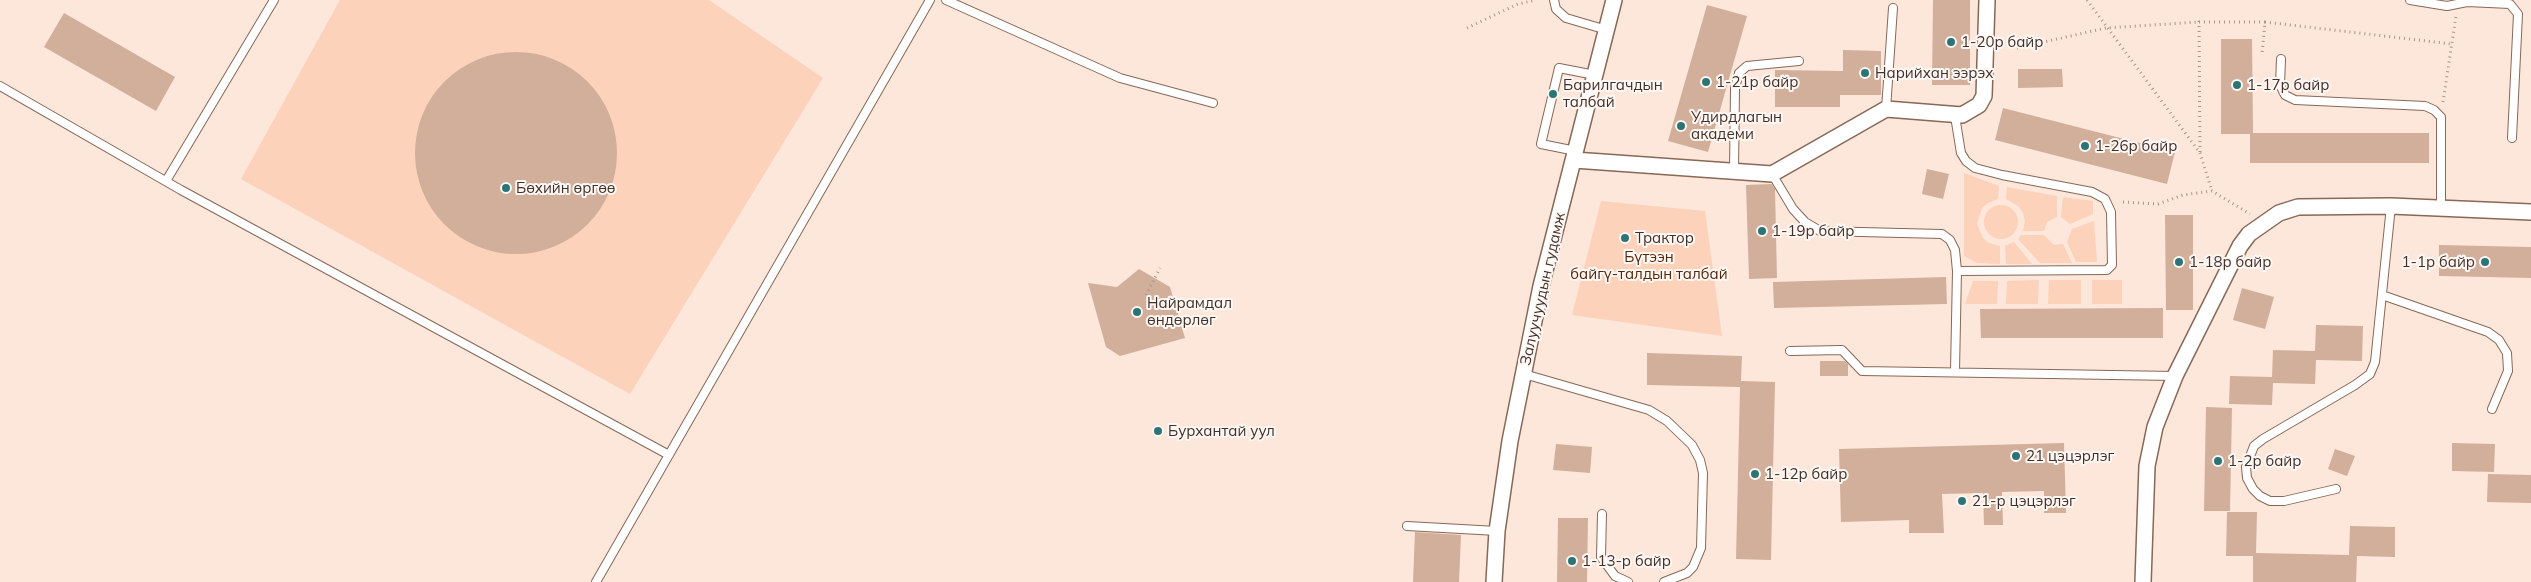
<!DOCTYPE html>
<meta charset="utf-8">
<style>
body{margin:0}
canvas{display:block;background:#fde6da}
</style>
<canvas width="2531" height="582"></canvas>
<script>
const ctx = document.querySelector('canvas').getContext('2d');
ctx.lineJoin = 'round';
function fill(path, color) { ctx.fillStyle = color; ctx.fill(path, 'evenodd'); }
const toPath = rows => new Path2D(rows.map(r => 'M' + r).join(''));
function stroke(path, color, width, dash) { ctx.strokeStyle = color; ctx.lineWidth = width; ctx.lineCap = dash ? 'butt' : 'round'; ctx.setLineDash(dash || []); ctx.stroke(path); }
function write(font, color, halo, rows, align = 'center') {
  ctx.font = font + ' Mulish,sans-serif'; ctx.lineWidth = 4; ctx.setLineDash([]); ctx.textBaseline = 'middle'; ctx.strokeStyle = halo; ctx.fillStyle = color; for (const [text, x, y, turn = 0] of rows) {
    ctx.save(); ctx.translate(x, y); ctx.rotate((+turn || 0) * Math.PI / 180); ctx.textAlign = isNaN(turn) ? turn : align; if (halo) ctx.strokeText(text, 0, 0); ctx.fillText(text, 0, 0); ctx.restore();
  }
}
fill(toPath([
 [340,0,709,0,823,78,630,394,241,179],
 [1964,173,1999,186,1998,199,1988,203,1982,208,1977,224,1983,238,1989,243,2000,246,2000,264,1977,263,1964,256],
 [2007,187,2057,196,2057,217,2047,222,2044,231,2023,231,2025,221,2023,213,2018,206,2006,199],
 [2063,197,2093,201,2093,214,2070,224,2061,217],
 [1601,201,1705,211,1722,336,1572,315],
 '1984 222a17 17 0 1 1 34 0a17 17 0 1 1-34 0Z',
 [2094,221,2097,262,2076,262,2067,242,2072,229],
 [2021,235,2044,235,2054,245,2063,244,2072,263,2040,263,2018,239],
 [2014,242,2032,264,2006,264,2005,246],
 [2039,280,2038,304,2006,304,2007,281],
 [2049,280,2081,280,2081,304,2048,304],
 [2092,280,2122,280,2122,304,2092,304],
 [1973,281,1998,281,1997,304,1965,304]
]), '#fcd2bb');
fill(toPath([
 [1933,0,1970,0,1970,85,1932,85],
 [1707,5,1747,16,1708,152,1668,141],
 [64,13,175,77,156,111,44,47],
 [2221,39,2252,39,2253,133,2429,133,2429,163,2250,163,2250,134,2221,134],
 [1843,50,1881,51,1881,95,1840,95,1840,107,1775,107,1775,70,1843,71],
 '415 153a101 101 0 1 1 202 0a101 101 0 1 1-202 0Z',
 [2018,69,2062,69,2063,87,2018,88],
 [2003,108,2175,152,2167,184,1995,140],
 [1927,169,1949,174,1943,199,1922,194],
 [1772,184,1775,189,1777,278,1749,279,1746,185],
 [2165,215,2193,215,2193,310,2166,310],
 [2439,245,2531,247,2531,278,2439,276],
 [1139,269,1170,287,1185,338,1120,356,1106,347,1088,283,1117,287],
 [1946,277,1947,304,1774,308,1773,282],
 [2242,288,2274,297,2265,329,2233,320],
 [2163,308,2163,338,1981,338,1980,309],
 [2316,325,2363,326,2362,361,2316,360,2315,384,2273,383,2272,405,2229,404,2230,376,2272,377,2273,350,2315,351],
 [1647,353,1742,356,1741,381,1775,382,1771,560,1736,559,1740,387,1647,385],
 [1820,361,1845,361,1848,364,1848,376,1820,376],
 [2206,407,2232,408,2230,511,2204,511],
 [2064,443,2066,513,2044,513,2044,491,2002,492,2003,525,1984,525,1983,493,1942,494,1944,533,1909,533,1909,520,1841,522,1839,449],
 [2452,443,2495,444,2494,472,2452,471],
 [1556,444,1592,447,1590,473,1553,470],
 [2335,449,2355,456,2347,476,2328,469],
 [2488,474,2531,475,2531,503,2487,502],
 [2227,512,2257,512,2256,553,2349,555,2350,526,2395,527,2395,557,2357,556,2356,582,2253,582,2253,556,2226,556],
 [1558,518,1588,518,1587,582,1557,582],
 [1415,532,1461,535,1459,582,1413,582]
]), '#d2af9b');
const lane = toPath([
 [946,0,1120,78,1213,103],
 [1554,0,1556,9,1566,18,1607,30],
 [2410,0,2447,6,2467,2,2510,4,2518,14,2512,138],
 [2281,59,2280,85,2285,95,2295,100,2425,106,2434,110,2441,117,2441,209],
 [0,86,181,190,669,455],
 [1886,109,1893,8],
 [1576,151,1541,144,1559,68,1595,75],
 [1734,171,1735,88,1739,73,1747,66,1799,61],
 [1772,174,1793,209,1805,222,1820,231,1942,234,1950,240,1955,250,1957,271,2107,270,2112,265,2111,212,2105,199,2092,192,2002,175,1975,168,1966,161,1961,153,1955,116],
 [166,181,274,0],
 [2382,295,2488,332,2499,340,2507,353,2508,371,2492,409],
 [1790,351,1842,350,1862,371,2175,376],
 [1955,371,1957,271],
 [1524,374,1649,410,1667,421,1692,445,1700,460,1703,473,1701,548,1693,567,1687,573,1664,582],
 [2336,489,2284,501,2270,501,2260,496,2253,489,2247,478,2246,467,2254,446,2263,439,2355,385,2370,374,2375,362,2391,206],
 [1602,514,1601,557,1615,576,1628,582],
 [1407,526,1497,531],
 [596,582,930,0]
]);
const street = toPath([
 [1574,160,1772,174,1886,109,1962,115,1979,105,1984,96,1987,0],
 [1494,582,1497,531,1510,441,1541,286,1614,0],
 [2143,582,2147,466,2155,427,2175,376,2240,246,2249,234,2279,213,2298,207,2391,206,2531,212]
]);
stroke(lane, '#886856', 10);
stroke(street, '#886856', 18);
stroke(toPath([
 [2087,0,2200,153,2212,191],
 [2265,22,2452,44],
 [1467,28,1518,4,1536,0],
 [2017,48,2106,28,2199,22],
 [2443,102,2456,16],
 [2200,152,2199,22,2265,22,2262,54],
 [2123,202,2158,204,2183,195,2212,191,2250,214],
 [1146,295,1160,268]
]), '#a8958b', 3, [1, 4]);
stroke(lane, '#fff', 8);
stroke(street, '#fff', 15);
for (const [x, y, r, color] of [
 [1951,42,5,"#2b7576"],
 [1865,73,5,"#2b7576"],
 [1706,82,5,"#2b7576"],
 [2237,85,5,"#2b7576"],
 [1553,94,5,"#2b7576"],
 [1681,126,5,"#2b7576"],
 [2085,146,5,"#2b7576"],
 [506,188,5,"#2b7576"],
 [1762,231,5,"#2b7576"],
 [1625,238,5,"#2b7576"],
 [2179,262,5,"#2b7576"],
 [2485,262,5,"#2b7576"],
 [1137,312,5,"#2b7576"],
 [1158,431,5,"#2b7576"],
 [2016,456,5,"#2b7576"],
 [2218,461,5,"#2b7576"],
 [1755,474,5,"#2b7576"],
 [1962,501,5,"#2b7576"],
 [1572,561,5,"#2b7576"]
]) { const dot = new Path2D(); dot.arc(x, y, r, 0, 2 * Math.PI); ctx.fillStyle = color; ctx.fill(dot); stroke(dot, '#fff7f3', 2); }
write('15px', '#3f3129', '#fff7f3', [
 ["1-20р байр",1961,42],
 ["Нарийхан ээрэх",1875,73],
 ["1-21р байр",1716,82],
 ["Барилгачдын",1563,85],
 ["талбай",1563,102],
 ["1-17р байр",2247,85],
 ["Удирдлагын",1691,117],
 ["академи",1691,134],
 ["1-26р байр",2095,146],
 ["Бөхийн өргөө",516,188],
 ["1-19р байр",1772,231],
 ["Трактор",1635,238],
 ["1-18р байр",2189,262],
 ["1-1р байр",2475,262,"right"],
 ["Найрамдал",1147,303],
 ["өндөрлөг",1147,320],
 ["Бурхантай уул",1168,431],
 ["21 цэцэрлэг",2026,456],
 ["1-2р байр",2228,461],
 ["1-12р байр",1765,474],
 ["21-р цэцэрлэг",1972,501],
 ["1-13-р байр",1582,561]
], 'left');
write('15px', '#542708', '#fff7f3', [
 ["Бүтээн",1649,257],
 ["байгү-талдын талбай",1649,274]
]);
write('15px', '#3f3129', '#fff7f3', [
 ["Залуучуудын гудамж",1543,289,-77]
]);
</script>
